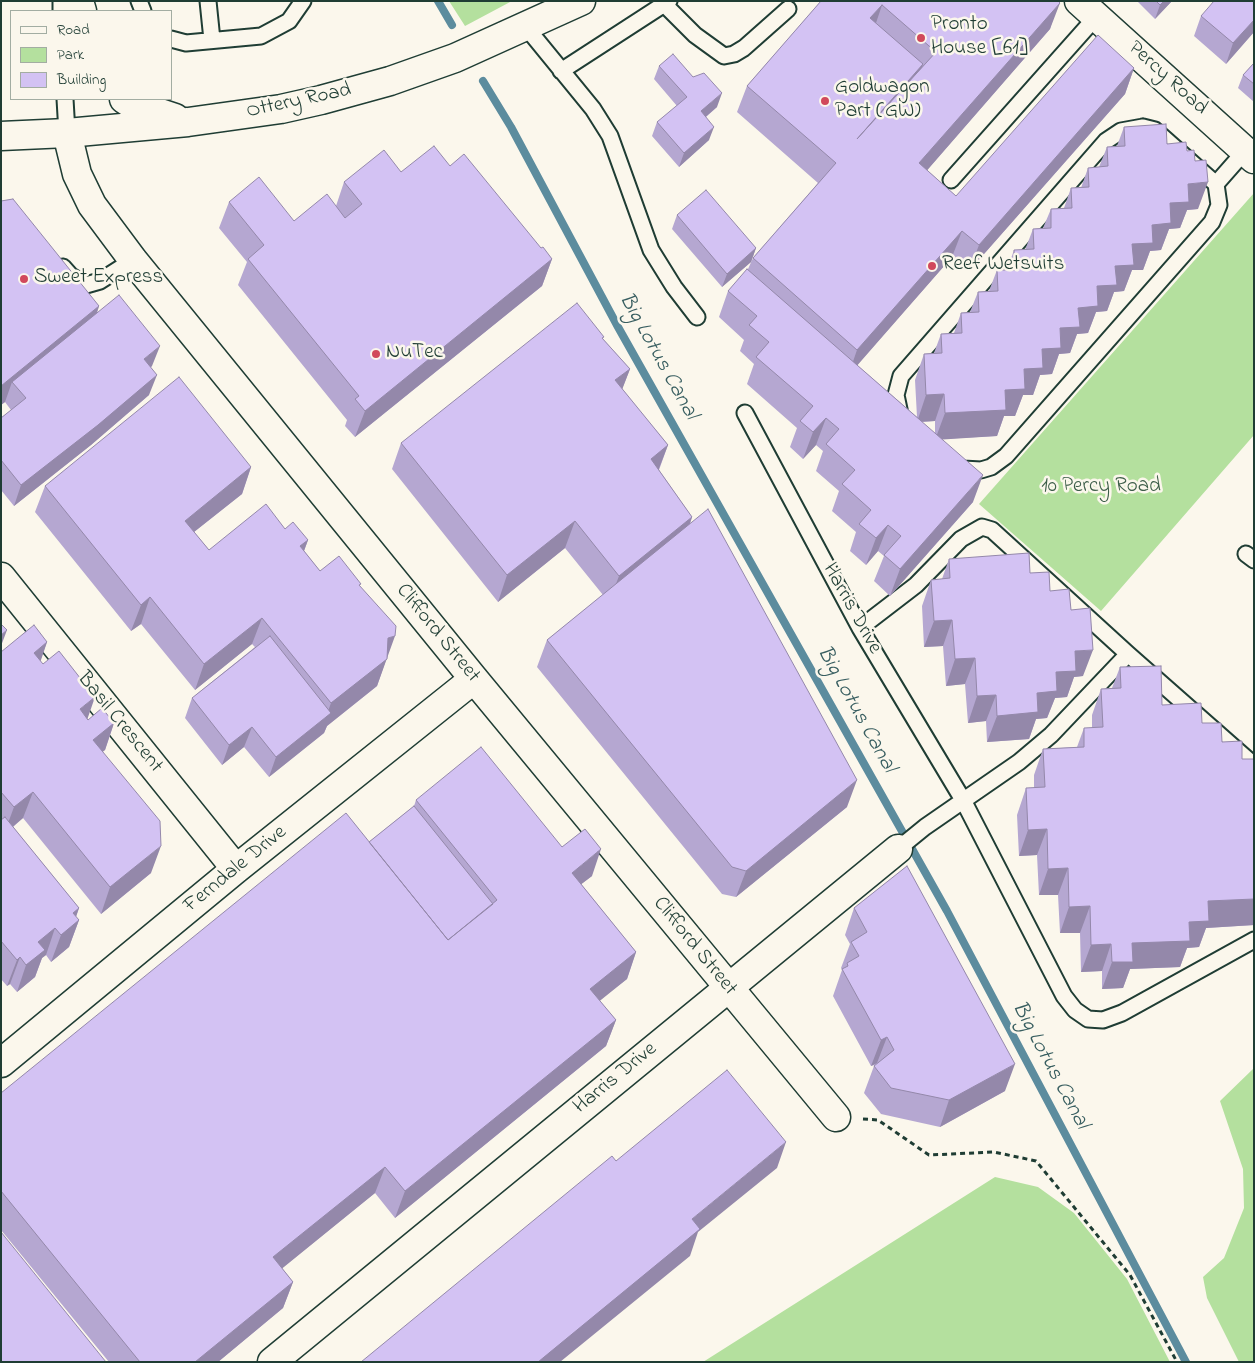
<!DOCTYPE html>
<style>
body{margin:0}
#map{position:relative;width:1255px;height:1363px;overflow:hidden;background:#fbf7ec;font-family:"Indie Flower",sans-serif}
canvas{display:block}
.frame{position:absolute;inset:0;border:2px solid #1f3d34;pointer-events:none}
.legend{position:absolute;left:10px;top:10px;width:162px;height:90px;box-sizing:border-box;background:#fbf7ec;border:1px solid #a3ada2;margin:0;padding:6px 9px;list-style:none;font-size:15px;color:#1f3d34}
.legend li{display:flex;align-items:center;gap:10px;height:25px}
.legend b{width:25px;border:1px solid #a3ada2}
</style>
<div id="map">
<canvas width="1255" height="1363"></canvas>
<div class="frame"></div>
<ul class="legend">
<li><b style="height:6px;background:#fbf7ec"></b>Road</li>
<li><b style="height:14px;background:#b4e09e"></b>Park</li>
<li><b style="height:14px;background:#d3c2f3"></b>Building</li>
</ul>
</div>
<script>
const ctx = document.querySelector('canvas').getContext('2d');
ctx.lineJoin = 'round';
function fill(path, color) { ctx.fillStyle = color; ctx.fill(path, 'evenodd'); }
const toPath = rows => new Path2D(rows.map(r => 'M' + r).join(''));
function stroke(path, color, width, dash) { ctx.strokeStyle = color; ctx.lineWidth = width; ctx.lineCap = dash ? 'butt' : 'round'; ctx.setLineDash(dash || []); ctx.stroke(path); }
function write(font, color, halo, rows, align = 'center') {
  ctx.font = font + ' "Indie Flower",sans-serif'; ctx.lineWidth = 5; ctx.setLineDash([]); ctx.textBaseline = 'middle'; ctx.strokeStyle = halo; ctx.fillStyle = color; for (const [text, x, y, turn = 0] of rows) {
    ctx.save(); ctx.translate(x, y); ctx.rotate((+turn || 0) * Math.PI / 180); ctx.textAlign = isNaN(turn) ? turn : align; if (halo) ctx.strokeText(text, 0, 0); ctx.fillText(text, 0, 0); ctx.restore();
  }
}
fill(toPath([
 [449,1,512,1,465,26],
 [1254,193,1254,435,1101,611,979,504],
 [1254,1068,1254,1362,1239,1362,1207,1298,1203,1277,1224,1258,1244,1208,1243,1169,1220,1101],
 [995,1177,1038,1187,1074,1213,1127,1279,1170,1362,703,1362]
]), '#b4e09e');
stroke(toPath([
 [438,1,452,25],
 [483,81,511,127,618,327,947,911,1186,1362]
]), '#5c8c9e', 8);
const lane = toPath([
 [61,1,61,11],
 [139,1,143,11],
 [208,1,212,40],
 [664,4,695,35,724,56,734,54,744,48,788,9],
 [526,27,593,109,610,136,651,250,674,287,697,317],
 [171,39,186,43,261,36,289,21,303,1],
 [561,71,669,1],
 [65,99,67,133],
 [1143,127,1155,130,1216,184,1219,205,1212,222,1006,456,991,467,981,470,963,469,955,466,905,422,900,414,896,395,901,376,1106,141,1121,131,1143,127],
 [951,180,1096,17],
 [1216,184,1245,151],
 [63,267,71,276,86,285,100,281,133,260],
 [745,413,860,628,963,800,1064,996,1075,1010,1088,1019,1103,1020,1122,1013,1254,940],
 [1246,554,1254,560],
 [860,628,916,585,961,539,982,527,992,530,1128,654,1254,765],
 [898,849,925,827,1019,762,1051,735,1128,654]
]);
const street = toPath([
 [1079,1,1254,159],
 [67,133,77,174,92,205,133,260,474,679,836,1117],
 [1,577,236,869],
 [1,1063,236,869,474,679],
 [272,1362,898,849]
]);
const secondary = toPath([
 [79,1,82,11],
 [124,99,130,103,175,118],
 [1,136,67,133,188,122,281,109,321,100,390,81,455,58,581,1]
]);
stroke(lane, '#1f3d34', 19);
stroke(street, '#1f3d34', 31);
stroke(secondary, '#1f3d34', 31);
stroke(toPath([
 [863,1119,878,1120,929,1155,994,1152,1036,1161,1130,1275,1177,1362]
]), '#1f3d34', 3, [5, 4]);
stroke(lane, '#fbf7ec', 15);
stroke(street, '#fbf7ec', 28);
stroke(secondary, '#fbf7ec', 28);
fill(toPath([
 [821,1,1058,1,1050,29,927,170,956,196,1134,68,1125,94,969,271,952,257,857,365,917,417,915,380,924,354,934,353,941,334,954,333,961,313,970,312,978,292,989,291,997,270,1007,270,1014,250,1025,250,1033,229,1043,228,1051,209,1064,208,1071,188,1081,188,1088,168,1099,167,1107,147,1117,146,1124,127,1187,151,1198,209,1187,210,1180,228,1169,229,1161,250,1150,251,1143,270,1132,270,1124,291,1114,292,1107,311,1096,312,1088,333,1077,334,1070,353,1059,354,1052,374,1040,375,1033,395,1023,395,1015,416,1004,416,997,436,942,439,973,502,890,596,874,581,884,556,878,551,866,565,850,551,856,532,832,511,839,491,816,471,823,451,816,445,803,459,790,447,797,428,747,384,754,364,740,351,744,340,719,317,728,291,748,269,753,258,818,183,737,112,747,86],
 [935,421,935,434,921,422],
 [1137,1,1172,1,1155,19],
 [1254,1,1254,32,1226,64,1194,36,1201,16],
 [1254,63,1254,102,1238,88,1243,75],
 [659,66,717,107,706,117,709,140,679,167,652,136,657,122,677,106,654,79],
 [450,166,541,248,552,259,542,286,355,437,345,426,347,420,238,285,247,262,219,228,229,202,294,221,336,206,344,182,401,172],
 [1,201,99,306,97,313,152,366,151,367,149,395,91,445,14,506,1,490,1,418,11,410,5,402,1,405],
 [677,215,756,248,751,262,722,287,672,229],
 [603,339,630,369,622,389,668,445,659,470,692,517,690,524,847,807,736,897,722,894,537,667,547,640,603,595,565,548,498,602,392,469,401,443],
 [251,467,242,494,194,532,209,550,285,529,308,540,304,551,320,571,360,586,387,657,377,686,327,726,324,733,269,777,244,747,222,765,185,718,192,698,255,647,252,644,195,690,141,624,131,631,35,512,45,486],
 [949,559,1030,573,1071,610,1083,676,1074,677,1067,697,1055,698,1047,718,1036,719,1029,739,987,742,986,721,968,723,965,684,946,686,943,646,924,647,922,606,931,580,942,579],
 [47,642,40,661,88,720,114,723,105,750,103,751,151,873,101,914,23,818,13,827,79,908,76,917,79,920,69,947,51,962,46,955,42,958,35,977,17,992,10,984,7,986,1,979,1,652],
 [1120,667,1162,705,1202,723,1242,759,1254,759,1254,925,1206,928,1199,947,1187,948,1180,967,1130,969,1123,988,1102,989,1102,971,1081,972,1080,933,1060,933,1058,895,1039,895,1037,855,1019,856,1017,815,1026,788,1034,788,1034,775,1043,749,1077,747,1084,728,1092,728,1092,715,1101,689,1112,688],
 [416,800,562,847,592,876,581,884,636,952,627,979,599,1000,616,1020,606,1046,395,1218,375,1193,282,1268,293,1282,283,1308,218,1362,109,1362,1,1230,1,1093,369,842,414,806],
 [854,908,1005,1091,940,1127,881,1114,864,1093,874,1066,878,1064,871,1066,833,996,842,970,841,968,850,944,845,935]
]), '#b5a7d1');
fill(toPath([
 [1164,1,1172,1,1155,19,1160,5],
 [1060,3,1050,29,910,190,919,163],
 [882,5,873,32,870,18],
 [1254,20,1254,32,1226,64,1233,43],
 [923,64,914,91,857,139],
 [1134,68,1125,94,969,271,979,245],
 [722,93,717,107,696,125,701,111],
 [714,127,709,140,679,167,684,153],
 [1208,182,1198,209,1187,210,1180,228,1169,229,1161,250,1150,251,1143,270,1132,270,1124,291,1114,292,1107,311,1096,312,1088,333,1077,334,1070,353,1059,354,1052,374,1040,375,1033,395,1023,395,1015,416,1004,416,997,436,935,440,945,413,1005,390,1078,308,1097,286,1115,266,1132,244,1152,225,1170,203,1188,184],
 [962,231,952,257,848,376,857,350],
 [756,248,751,262,722,287,727,274],
 [552,259,542,286,355,437,365,411],
 [99,306,90,333,12,382,5,402,1,405,1,386],
 [160,346,152,366,136,379,144,359],
 [630,369,620,395,615,380],
 [157,375,149,395,91,445,14,506,21,485],
 [944,394,935,421,917,422,926,395],
 [826,418,816,445,803,459,813,432],
 [668,445,658,471,651,459],
 [251,467,242,494,175,547,185,521],
 [983,475,973,502,890,596,900,569],
 [692,517,683,544,609,602,619,576],
 [575,521,565,548,498,602,507,575],
 [888,525,878,551,866,565,876,538],
 [308,540,298,567,300,546],
 [150,597,141,624,131,631,141,605],
 [262,618,252,644,195,690,204,664],
 [952,620,943,646,924,647,934,621],
 [7,630,1,646,1,635],
 [395,636,377,686,327,726,324,733,269,777,276,757,326,717,331,703,388,638],
 [47,642,38,669,34,653],
 [1093,650,1083,676,1074,677,1067,697,1055,698,1047,718,1036,719,1029,739,987,742,997,716,1037,693,1075,651],
 [975,658,965,684,946,686,955,659],
 [996,695,986,721,968,723,977,696],
 [95,697,86,723,80,709],
 [114,723,105,750,84,766,93,740],
 [252,727,244,747,222,765,229,745],
 [857,780,847,807,736,897,746,871],
 [33,792,23,818,4,834,14,807],
 [1047,829,1037,855,1019,856,1028,830],
 [161,846,151,873,101,914,110,887],
 [601,849,592,876,562,899,572,873],
 [1068,868,1058,895,1039,895,1048,869],
 [1254,899,1254,925,1206,928,1199,947,1187,948,1180,967,1130,969,1123,988,1102,989,1112,962,1132,943,1189,922,1208,901],
 [1090,906,1080,933,1060,933,1069,907],
 [79,908,73,925,79,920,69,947,51,962,61,935,73,913],
 [55,928,46,955,42,958,35,977,17,992,26,965,38,942],
 [1111,944,1102,971,1081,972,1091,945],
 [636,952,627,979,581,1016,590,989],
 [20,957,10,984,7,986,17,960],
 [616,1020,606,1046,395,1218,405,1191],
 [887,1037,877,1063,871,1066,881,1040],
 [1015,1064,1005,1091,940,1127,949,1100],
 [786,1142,777,1168,698,1232,690,1256,560,1362,538,1362,692,1219],
 [385,1167,375,1193,263,1284,273,1257],
 [293,1282,283,1308,218,1362,195,1362]
]), '#9488aa');
const building = toPath([
 [821,1,1058,1,1060,3,919,163,956,196,1098,35,1134,68,979,245,962,231,857,350,753,258,836,163,747,86,821,1],
 [882,5,936,52,857,139,923,64,870,18,882,5],
 [1156,1,1164,1,1160,5,1156,1],
 [1214,1,1254,1,1254,20,1233,43,1201,16,1214,1],
 [673,54,693,77,704,73,722,93,701,111,714,127,684,153,657,122,687,97,659,66,673,54],
 [1254,63,1254,84,1243,75,1254,63],
 [1166,124,1167,144,1186,142,1187,151,1194,150,1195,161,1206,160,1208,182,1188,184,1189,202,1170,203,1171,223,1152,225,1153,243,1132,244,1134,265,1115,266,1117,285,1097,286,1098,306,1078,308,1080,327,1060,328,1061,348,1042,349,1043,368,1024,369,1025,389,1005,390,1006,410,945,413,944,394,926,395,924,354,942,353,941,334,962,333,961,313,979,312,978,292,998,291,997,270,1015,270,1014,250,1034,249,1033,229,1051,228,1051,209,1072,208,1071,188,1089,187,1088,168,1108,166,1107,147,1125,146,1124,127,1166,124],
 [434,146,450,166,464,154,541,248,543,247,552,259,365,411,355,399,359,396,248,259,264,245,229,202,259,177,294,221,327,194,345,218,362,204,344,182,384,150,401,172,434,146],
 [706,190,756,248,727,274,677,215,706,190],
 [13,199,99,306,1,386,1,201,13,199],
 [747,269,983,475,900,569,884,555,901,536,888,525,876,538,859,524,871,510,842,484,855,470,826,444,839,429,826,418,813,432,800,421,813,406,756,357,769,342,749,325,757,316,728,291,747,269],
 [119,295,160,346,144,359,157,375,98,425,21,485,1,460,1,418,26,398,12,382,119,295],
 [577,303,604,337,602,338,630,369,615,380,668,445,651,459,692,517,619,576,575,521,507,575,401,443,577,303],
 [179,377,251,467,185,521,209,550,266,504,285,529,293,522,308,540,300,546,320,571,339,556,361,584,359,585,396,626,395,636,388,638,387,659,331,703,262,618,204,664,150,597,141,605,45,486,179,377],
 [708,509,857,780,746,871,732,867,547,640,708,509],
 [1029,553,1030,573,1049,572,1050,591,1069,589,1071,610,1090,608,1093,650,1075,651,1076,671,1056,672,1057,691,1037,693,1038,712,997,716,996,695,977,696,975,658,955,659,952,620,934,621,931,580,950,578,949,559,1029,553],
 [1,624,7,630,1,635,1,624],
 [34,625,47,642,34,653,43,664,59,651,95,697,80,709,88,720,102,708,114,723,93,740,160,821,161,846,110,887,33,792,14,807,1,792,1,652,34,625],
 [270,636,331,713,276,757,252,727,229,745,192,698,270,636],
 [1161,666,1162,705,1201,703,1202,723,1221,723,1222,742,1242,741,1242,759,1254,759,1254,899,1208,901,1209,921,1189,922,1190,941,1132,943,1133,962,1112,962,1111,944,1091,945,1090,906,1069,907,1068,868,1048,869,1047,829,1028,830,1026,788,1045,787,1043,749,1084,747,1084,728,1103,727,1101,689,1121,688,1120,667,1161,666],
 [481,747,562,847,585,829,601,849,572,873,636,952,590,989,616,1020,405,1191,385,1167,273,1257,293,1282,195,1362,140,1362,1,1191,1,1093,346,813,448,940,497,900,416,800,481,747],
 [414,806,493,904,448,940,369,842,414,806],
 [5,817,79,908,73,913,79,920,61,935,55,928,38,942,45,950,26,965,20,957,17,960,1,941,1,820,5,817],
 [907,866,1015,1064,949,1100,891,1088,874,1066,894,1050,887,1037,881,1040,842,969,848,966,847,963,859,956,851,942,867,932,854,908,907,866],
 [727,1070,786,1142,692,1219,700,1229,538,1362,361,1362,612,1156,616,1161,727,1070],
 [1,1232,106,1362,1,1362,1,1232]
]);
fill(building, '#d3c2f3');
stroke(building, '#9488aa', 1);
for (const [x, y, r, color] of [
 [921,38,5,"#d1495b"],
 [825,101,5,"#d1495b"],
 [932,266,5,"#d1495b"],
 [24,279,5,"#d1495b"],
 [376,354,5,"#d1495b"]
]) { const dot = new Path2D(); dot.arc(x, y, r, 0, 2 * Math.PI); ctx.fillStyle = color; ctx.fill(dot); stroke(dot, '#fbf7ec', 2); }
write('21px', '#1f3d34', '#fbf7ec', [
 ["Pronto",931,26],
 ["House [61]",931,50],
 ["Goldwagon",835,89],
 ["Part (GW)",835,113],
 ["Reef Wetsuits",942,266],
 ["Sweet Express",34,279],
 ["NuTec",386,354]
], 'left');
write('21px', '#1f3d34', '#fbf7ec', [
 ["Percy Road",1167,79,42],
 ["Ottery Road",299,102,-12],
 ["Harris Drive",851,609,61],
 ["Clifford Street",437,634,51],
 ["Basil Crescent",119,723,51],
 ["Ferndale Drive",236,870,-39],
 ["Clifford Street",694,947,51],
 ["Harris Drive",616,1079,-39]
]);
write('21px', '#3d5e49', '#fbf7ec', [
 ["10 Percy Road",1101,488]
]);
write('italic 22px', '#385e60', '#fbf7ec', [
 ["Big Lotus Canal",657,357,61],
 ["Big Lotus Canal",855,710,61],
 ["Big Lotus Canal",1049,1066,62]
]);
</script>
